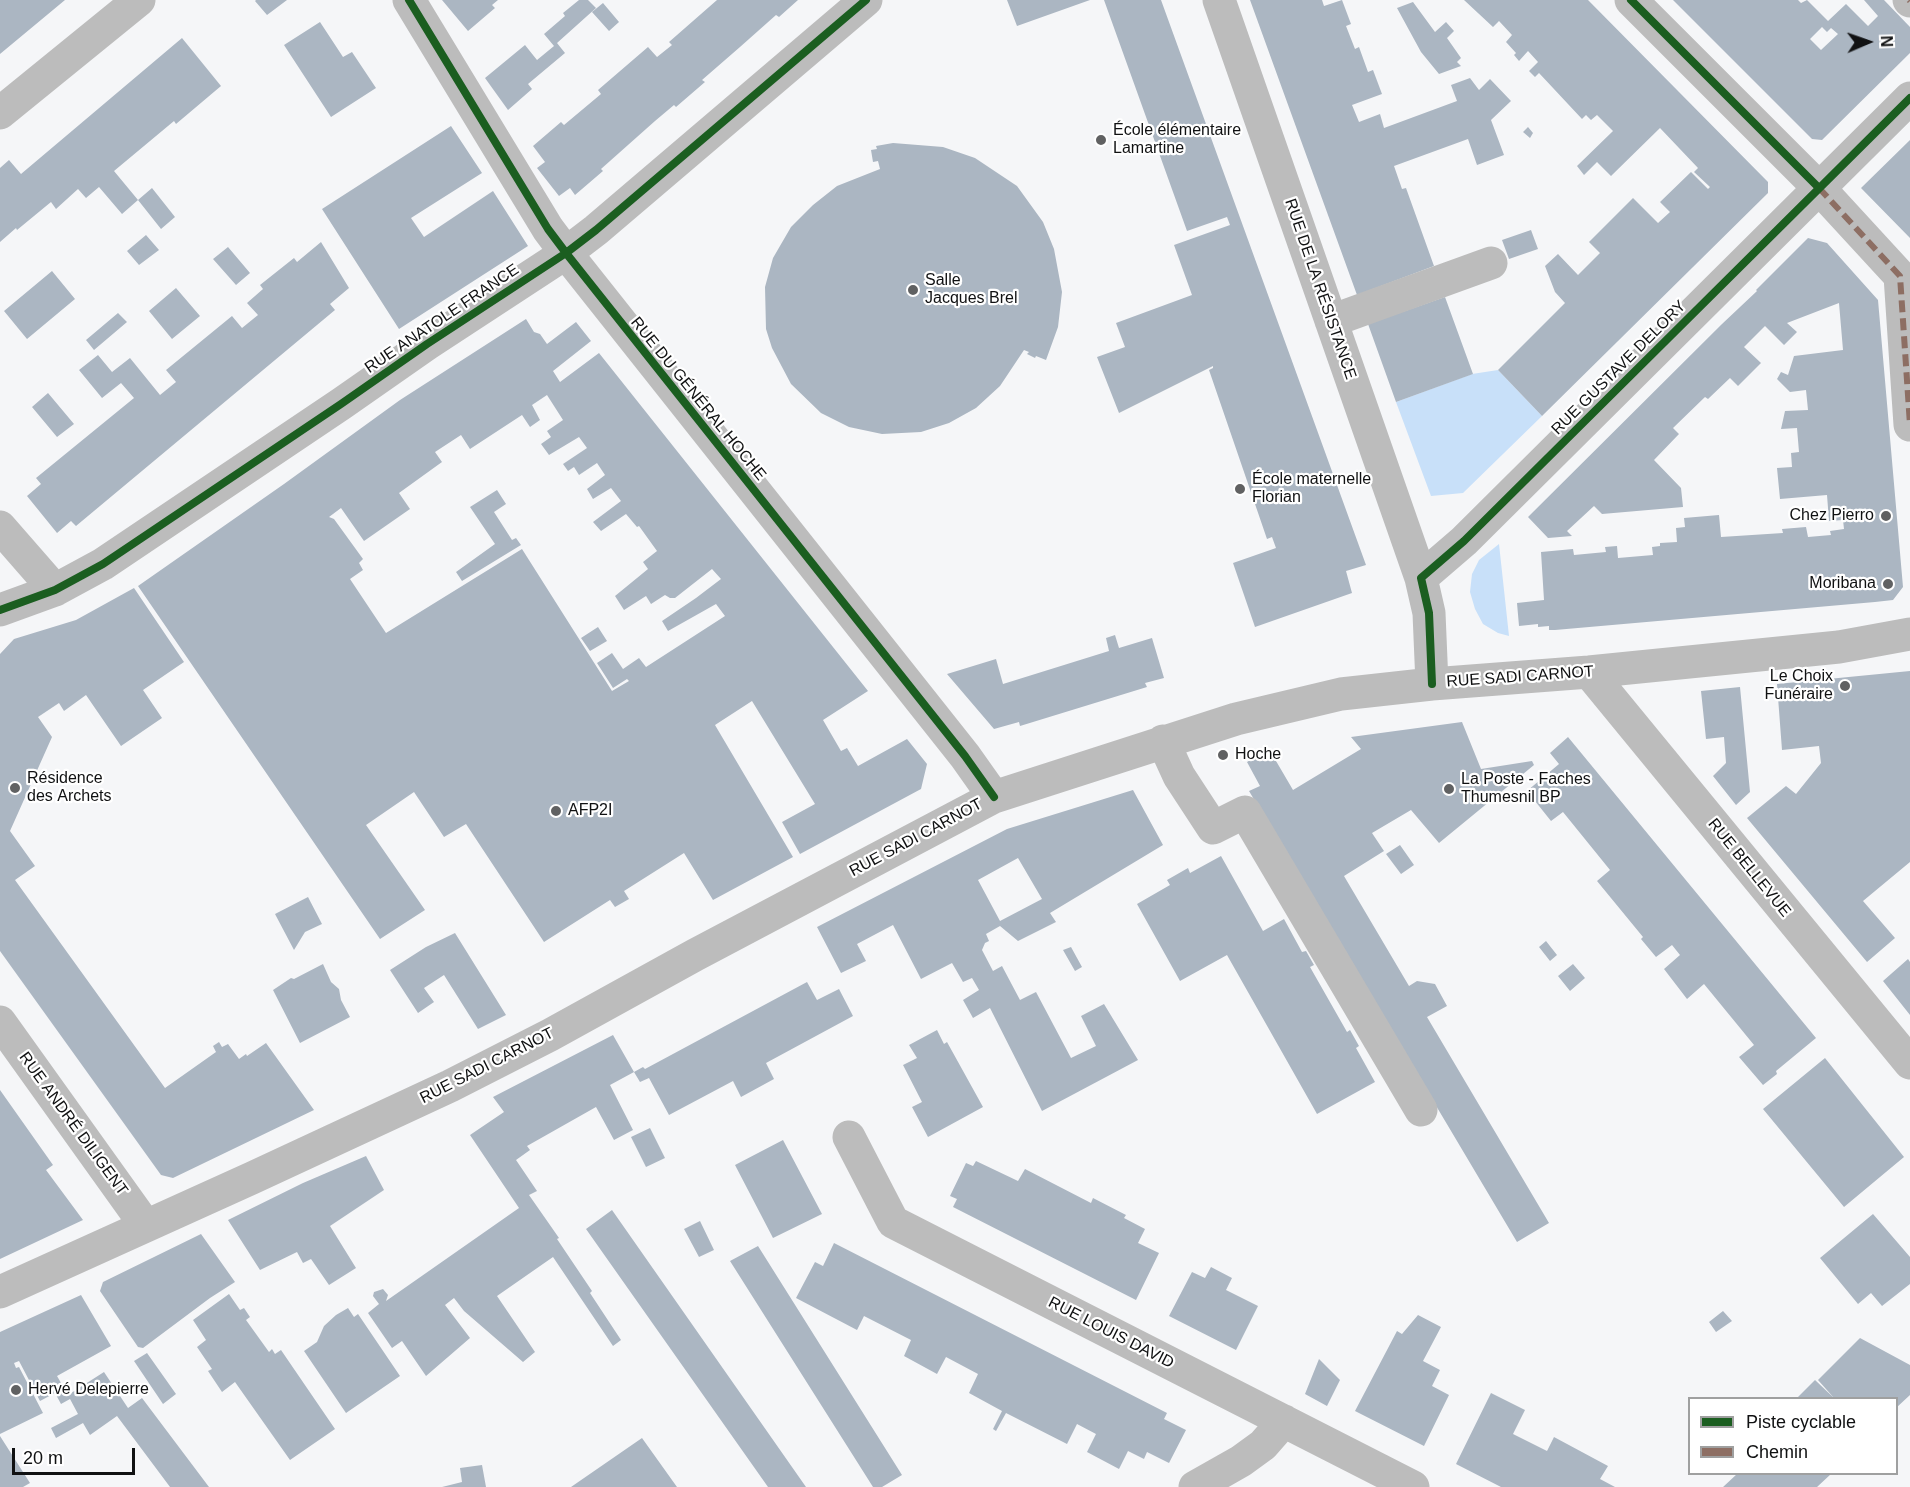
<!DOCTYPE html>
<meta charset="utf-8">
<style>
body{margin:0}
#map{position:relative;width:1910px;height:1487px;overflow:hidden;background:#f5f6f8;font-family:Arial,sans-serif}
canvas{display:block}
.legend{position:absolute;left:1688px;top:1397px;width:210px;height:78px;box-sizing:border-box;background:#fff;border:2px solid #9fa0a0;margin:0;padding:8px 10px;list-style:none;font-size:18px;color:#101112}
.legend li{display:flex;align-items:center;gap:12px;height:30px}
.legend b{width:30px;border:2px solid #9fa0a0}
.north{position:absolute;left:1838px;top:12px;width:60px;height:60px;-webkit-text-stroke:4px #fff;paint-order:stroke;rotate:88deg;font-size:16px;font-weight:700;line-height:24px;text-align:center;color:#101112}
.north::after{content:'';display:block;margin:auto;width:21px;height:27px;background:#101112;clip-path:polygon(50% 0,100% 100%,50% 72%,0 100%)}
.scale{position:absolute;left:12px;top:1448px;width:123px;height:27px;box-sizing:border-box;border:3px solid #101112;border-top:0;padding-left:8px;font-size:18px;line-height:21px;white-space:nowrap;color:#101112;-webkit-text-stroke:4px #fff;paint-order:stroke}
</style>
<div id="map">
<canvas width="1910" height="1487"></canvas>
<ul class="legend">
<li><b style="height:8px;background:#1b5e20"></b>Piste cyclable</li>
<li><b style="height:8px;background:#8d6e63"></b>Chemin</li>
</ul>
<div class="north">N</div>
<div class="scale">20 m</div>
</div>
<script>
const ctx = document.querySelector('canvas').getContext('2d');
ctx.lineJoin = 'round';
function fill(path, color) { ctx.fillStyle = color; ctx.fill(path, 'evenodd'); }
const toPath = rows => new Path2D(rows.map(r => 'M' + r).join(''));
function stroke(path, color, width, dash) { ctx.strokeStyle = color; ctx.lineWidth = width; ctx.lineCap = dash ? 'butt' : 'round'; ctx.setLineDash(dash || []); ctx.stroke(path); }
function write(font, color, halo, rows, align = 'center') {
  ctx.font = font + ' Arial,sans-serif'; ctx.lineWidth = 4.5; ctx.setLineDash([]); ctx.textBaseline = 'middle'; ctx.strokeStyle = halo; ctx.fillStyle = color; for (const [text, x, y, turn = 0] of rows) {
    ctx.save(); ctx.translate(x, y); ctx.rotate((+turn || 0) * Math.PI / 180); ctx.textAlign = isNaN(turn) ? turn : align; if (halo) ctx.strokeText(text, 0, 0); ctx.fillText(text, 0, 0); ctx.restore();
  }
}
fill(toPath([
 [1498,370,1542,416,1463,493,1431,496,1396,402,1472,374],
 [1499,544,1509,636,1498,633,1483,624,1475,609,1470,592,1472,574,1479,560]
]), '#c8e0f9');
fill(toPath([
 [0,0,65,0,0,54],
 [256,0,287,0,267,15,255,1],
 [442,0,498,0,492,5,495,8,468,31],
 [579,0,588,0,596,8,557,43,565,53,528,84,532,89,508,110,485,78,525,45,537,60,554,46,544,34,565,16,563,13],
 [717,0,798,0,779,17,776,15,740,47,702,80,705,82,676,107,674,105,655,121,601,169,603,171,575,195,570,188,559,196,537,168,545,162,533,146,561,122,564,125,601,94,598,90,648,47,657,57,672,45,669,42],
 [1007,0,1090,0,1017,26],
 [1104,0,1161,0,1366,565,1346,571,1352,593,1255,627,1233,563,1276,548,1272,537,1267,539,1209,370,1213,368,1213,366,1119,413,1097,357,1125,347,1116,323,1192,295,1174,245,1230,225,1227,217,1187,231],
 [1250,0,1322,0,1324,6,1342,0,1351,24,1346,26,1355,49,1359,47,1368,72,1373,70,1382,94,1352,105,1359,122,1380,114,1384,128,1457,101,1451,85,1470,78,1479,90,1490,79,1511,101,1491,120,1504,155,1477,165,1468,139,1394,166,1402,189,1406,188,1434,266,1357,295],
 [1464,0,1588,0,1768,182,1768,193,1542,416,1498,370,1565,303,1555,292,1545,266,1558,254,1578,275,1600,253,1589,242,1633,198,1658,223,1670,212,1660,202,1691,172,1708,189,1710,187,1694,172,1698,168,1660,128,1611,176,1597,162,1584,175,1577,166,1613,131,1597,115,1591,120,1586,115,1582,119,1539,73,1535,77,1529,71,1538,62,1528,51,1519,61,1514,55,1516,53,1506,42,1512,35,1499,21,1493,27],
 [1673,0,1798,0,1801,3,1807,0,1828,21,1846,4,1868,26,1878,16,1864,0,1884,0,1910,27,1910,53,1822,140,1812,139],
 [1822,27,1827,32,1831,28,1838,34,1821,50,1810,39],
 [1413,2,1435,32,1446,22,1454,31,1447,38,1461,58,1457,62,1461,66,1439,74,1421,52,1397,8],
 [603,3,619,22,609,31,592,12],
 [320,22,343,57,352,52,376,88,331,117,284,45],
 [182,38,221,86,176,124,174,121,114,171,138,200,152,188,175,217,161,229,138,200,122,214,99,187,86,198,78,189,56,209,51,202,17,230,16,228,0,242,0,168,9,160,21,174],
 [451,126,482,173,411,218,424,237,493,191,528,246,399,329,322,209],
 [1528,127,1533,133,1530,138,1523,132],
 [1910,140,1910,238,1861,188],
 [893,143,943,147,975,158,1017,186,1043,222,1054,249,1062,292,1058,327,1046,360,1036,356,1035,358,1027,354,1029,352,1024,350,1000,386,976,408,949,423,921,432,882,434,849,427,821,413,791,384,772,348,766,329,765,287,773,258,791,227,813,205,837,186,880,169,878,161,873,162,871,150,877,149,876,146],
 [1531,230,1538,249,1509,259,1502,240],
 [146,235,159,250,139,265,127,251],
 [1808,238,1827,243,1878,300,1903,587,1893,600,1875,602,1555,630,1549,630,1549,626,1538,627,1538,624,1519,626,1517,603,1544,600,1541,552,1573,549,1574,555,1606,552,1605,547,1617,546,1618,558,1653,555,1652,547,1660,546,1660,543,1677,542,1676,528,1685,527,1684,518,1719,515,1721,537,1783,533,1782,529,1806,527,1808,537,1831,535,1830,531,1844,529,1843,520,1829,521,1827,495,1780,499,1777,468,1792,467,1791,453,1799,452,1797,428,1781,429,1785,411,1808,410,1806,390,1790,392,1777,379,1781,372,1788,375,1794,356,1843,350,1839,303,1787,323,1797,332,1784,345,1765,326,1744,347,1761,363,1738,386,1730,378,1708,399,1705,397,1673,428,1679,434,1654,460,1681,488,1683,507,1602,514,1594,506,1567,531,1572,536,1548,538,1528,517,1722,324,1757,291,1756,290],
 [321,242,349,288,330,304,335,310,76,526,71,521,57,533,27,496,41,484,36,478,134,398,121,383,102,398,79,370,98,355,112,372,130,358,160,395,176,382,166,370,232,316,242,328,258,315,247,303,263,289,260,285,294,258,297,262],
 [228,247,250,273,236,285,213,259],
 [52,271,75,299,27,339,4,311],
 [176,288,200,316,172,339,149,311],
 [1445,297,1473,374,1396,402,1368,324],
 [118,313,127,322,94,350,86,340],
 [526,319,534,332,540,334,547,344,576,322,591,341,553,371,560,382,599,353,868,691,823,720,841,751,847,748,858,766,907,739,927,764,921,789,800,854,782,822,815,804,752,701,715,725,793,857,713,900,684,853,624,891,629,899,615,907,610,900,544,942,466,824,444,837,414,792,366,825,425,910,380,939,138,586,284,484,400,400],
 [547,395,563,420,547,431,551,437,541,444,549,455,579,437,587,448,563,464,568,471,574,467,579,475,597,463,605,475,587,489,593,499,611,488,621,501,593,522,601,531,626,514,637,527,639,526,657,551,643,562,648,569,615,596,624,610,646,596,651,604,665,595,670,598,675,598,712,569,721,579,696,598,662,621,668,631,716,604,725,616,646,667,639,658,623,669,612,653,597,663,613,688,627,679,629,681,612,691,522,549,386,633,350,579,363,570,359,563,363,559,334,519,329,517,341,508,364,541,410,509,399,493,442,462,435,452,461,435,470,449,522,415,530,427,540,420,532,405],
 [48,393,74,424,57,437,32,407],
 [497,490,506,504,494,512,512,540,516,538,521,545,462,581,456,572,495,544,470,507],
 [134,588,184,662,143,690,162,718,121,746,86,695,64,711,59,703,38,717,52,737,10,831,35,866,15,880,165,1088,216,1052,213,1046,219,1042,222,1047,228,1044,239,1059,246,1054,247,1056,266,1043,314,1110,173,1178,161,1175,0,951,0,654,14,639,76,620],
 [598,627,607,641,590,651,581,638],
 [1115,635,1119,648,1152,638,1164,678,1145,683,1147,687,1020,726,1019,722,994,729,947,674,996,659,1003,684,1109,651,1106,638],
 [1910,671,1910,862,1863,901,1895,938,1867,962,1747,818,1786,786,1796,794,1821,763,1819,746,1782,750,1777,684],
 [1740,687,1750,792,1736,805,1713,776,1726,763,1724,737,1706,739,1701,691],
 [1462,722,1481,769,1532,761,1534,765,1439,843,1411,810,1372,833,1384,851,1344,876,1409,986,1417,981,1435,984,1447,1006,1427,1017,1549,1223,1517,1242,1249,791,1260,786,1247,762,1269,749,1293,790,1361,749,1351,737],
 [1568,737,1816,1038,1776,1071,1777,1074,1763,1085,1739,1057,1754,1045,1704,984,1687,999,1664,969,1680,955,1672,945,1656,957,1641,939,1643,937,1597,881,1610,870,1563,812,1551,821,1527,791,1559,764,1550,753],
 [1133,790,1163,845,1050,913,1056,922,1018,941,1000,926,986,934,989,941,985,943,982,950,993,971,1002,966,1020,1000,1036,992,1071,1058,1096,1046,1081,1016,1104,1004,1138,1060,1042,1111,990,1008,973,1018,963,1000,979,990,972,978,963,982,952,963,921,979,893,925,857,944,866,961,841,973,817,927,1007,829],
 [1018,858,1042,899,1000,921,978,880],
 [1400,845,1414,865,1401,874,1386,854],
 [1221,856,1263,931,1284,919,1302,952,1306,951,1314,965,1310,967,1347,1032,1350,1030,1359,1046,1356,1048,1375,1082,1317,1114,1227,955,1180,981,1137,904,1170,885,1167,880,1188,868,1190,873],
 [308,897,322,924,305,932,294,950,275,914],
 [455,933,506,1015,478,1029,444,975,424,988,434,1002,418,1013,390,970,426,947],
 [1546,941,1557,955,1550,961,1539,947],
 [1071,947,1082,967,1075,971,1063,950],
 [1908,959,1910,962,1910,1015,1883,981],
 [323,964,331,982,339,989,341,1000,350,1017,300,1043,273,990,291,978,294,979],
 [1573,964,1585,978,1570,991,1558,976],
 [807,982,817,1000,839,989,853,1016,766,1063,774,1079,741,1097,733,1081,669,1115,649,1078,640,1082,634,1072,643,1067,645,1069],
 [937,1030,944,1044,947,1042,983,1107,928,1137,912,1107,922,1102,903,1065,917,1058,909,1045],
 [613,1035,634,1072,610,1085,633,1130,614,1140,596,1107,527,1146,530,1150,516,1160,537,1191,529,1195,559,1238,557,1239,592,1291,590,1293,621,1340,613,1346,553,1257,497,1296,535,1352,523,1362,464,1311,454,1298,445,1305,470,1338,426,1376,402,1341,392,1348,368,1313,379,1304,373,1296,374,1292,383,1289,388,1295,386,1301,519,1208,470,1135,504,1112,493,1097],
 [1825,1058,1904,1157,1844,1207,1763,1109],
 [0,1090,53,1165,46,1170,83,1220,0,1259],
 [650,1128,665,1158,646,1167,631,1137],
 [783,1140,822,1214,773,1238,735,1165],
 [366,1156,384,1190,330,1226,356,1268,329,1285,311,1259,303,1263,297,1252,260,1270,228,1220,303,1183],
 [976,1161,1018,1181,1025,1169,1091,1203,1093,1198,1126,1215,1124,1218,1145,1229,1138,1243,1159,1253,1136,1300,953,1207,957,1199,950,1196,966,1163,973,1166],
 [612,1210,806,1487,768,1487,586,1229],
 [1873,1214,1910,1257,1910,1284,1882,1306,1871,1293,1858,1304,1820,1258],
 [700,1221,714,1250,699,1257,684,1229],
 [201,1234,235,1282,210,1298,143,1348,138,1347,100,1291,103,1282],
 [834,1243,1167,1413,1164,1419,1186,1430,1169,1463,1147,1452,1144,1459,1128,1451,1119,1469,1087,1452,1096,1434,1077,1424,1067,1444,1006,1413,996,1431,993,1429,1002,1411,969,1393,978,1374,946,1357,937,1374,904,1356,911,1340,864,1316,857,1330,796,1298,815,1262,823,1266],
 [758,1246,902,1475,882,1487,873,1487,730,1261],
 [1211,1267,1232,1278,1226,1290,1258,1306,1236,1350,1169,1316,1192,1272,1205,1278],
 [229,1294,240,1310,244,1308,250,1317,246,1320,269,1352,272,1349,275,1354,281,1350,335,1429,290,1460,235,1382,222,1392,208,1371,212,1369,197,1347,206,1340,193,1320],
 [81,1295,111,1346,57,1376,68,1395,104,1372,128,1408,142,1398,209,1487,170,1487,117,1416,90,1435,83,1423,56,1438,51,1428,78,1414,70,1399,61,1404,55,1393,40,1401,19,1361,14,1363,16,1368,19,1367,43,1413,0,1434,0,1332],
 [348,1308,354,1317,358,1314,400,1376,346,1413,304,1351,317,1342,324,1326,336,1315],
 [1723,1311,1732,1321,1716,1332,1709,1322],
 [1418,1315,1441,1327,1423,1361,1440,1370,1432,1386,1449,1395,1424,1446,1355,1411,1397,1331,1402,1334],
 [1860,1338,1910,1365,1910,1395,1896,1408,1896,1398,1834,1398,1818,1380],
 [147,1353,176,1394,163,1404,134,1361],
 [1319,1359,1340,1380,1327,1406,1305,1394],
 [1815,1380,1834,1398,1797,1398],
 [1491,1393,1525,1410,1513,1434,1547,1451,1554,1437,1608,1466,1600,1479,1615,1487,1501,1487,1456,1464],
 [0,1436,30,1483,23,1487,0,1487],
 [642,1438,677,1487,571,1487],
 [482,1465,486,1487,442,1487,462,1482,460,1468],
 [1737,1474,1831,1474,1817,1487,1723,1487]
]), '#abb6c2');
stroke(toPath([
 [409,0,548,229,566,253,965,756,994,797],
 [1219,0,1421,578],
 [1631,0,1819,188,1900,276,1910,425],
 [1909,0,1910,1],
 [0,113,139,0],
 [1331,321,1491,263],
 [0,527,55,590],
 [0,610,55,590,103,564,341,404,427,344,566,253,596,230,866,0],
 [1589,672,1910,1063],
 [1432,684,1429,613,1421,578,1464,541,1910,98],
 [1163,741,1179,776,1213,828,1245,812,1421,1110],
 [0,1022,146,1226],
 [849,1137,893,1222,1413,1487],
 [0,1292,252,1178,450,1086,550,1035,695,955,994,797,1236,719,1341,694,1432,684,1589,672,1839,647,1910,634],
 [1195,1487,1241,1461,1263,1445,1284,1421]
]), '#bcbcbc', 33);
stroke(toPath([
 [1909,0,1910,1],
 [1819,188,1900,276,1910,425]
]), '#8d6e63', 6, [12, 6]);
stroke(toPath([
 [409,0,548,229,566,253,965,756,994,797],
 [1631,0,1819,188],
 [0,610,55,590,103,564,341,404,427,344,566,253,596,230,866,0],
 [1432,684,1429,613,1421,578,1464,541,1910,98]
]), '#1b5e20', 8);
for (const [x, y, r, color] of [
 [1101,140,6,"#606162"],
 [913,290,6,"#606162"],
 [1240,489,6,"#606162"],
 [1886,516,6,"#606162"],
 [1888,584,6,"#606162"],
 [1845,686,6,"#606162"],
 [1223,755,6,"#606162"],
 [15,788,6,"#606162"],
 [1449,789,6,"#606162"],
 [556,811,6,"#606162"],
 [16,1390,6,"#606162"]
]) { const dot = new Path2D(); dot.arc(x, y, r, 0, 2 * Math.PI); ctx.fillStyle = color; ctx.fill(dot); stroke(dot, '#fff', 2); }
write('16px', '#101112', '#fff', [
 ["École élémentaire",1113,131],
 ["Lamartine",1113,149],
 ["Salle",925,281],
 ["Jacques Brel",925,299],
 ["École maternelle",1252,480],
 ["Florian",1252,498],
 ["Chez Pierro",1874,516,"right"],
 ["Moribana",1876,584,"right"],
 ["Le Choix",1833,677,"right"],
 ["Funéraire",1833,695,"right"],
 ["Hoche",1235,755],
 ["Résidence",27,779],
 ["des Archets",27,797],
 ["La Poste - Faches",1461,780],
 ["Thumesnil BP",1461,798],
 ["AFP2I",568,811],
 ["Hervé Delepierre",28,1390]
], 'left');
write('16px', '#101112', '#fff', [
 ["RUE DE LA RÉSISTANCE",1320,289,71],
 ["RUE ANATOLE FRANCE",442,319,-34],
 ["RUE GUSTAVE DELORY",1619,368,-45],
 ["RUE DU GÉNÉRAL HOCHE",698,399,51],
 ["RUE SADI CARNOT",1520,677,-4],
 ["RUE SADI CARNOT",916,838,-28],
 ["RUE BELLEVUE",1749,868,51],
 ["RUE SADI CARNOT",487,1066,-27],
 ["RUE ANDRÉ DILIGENT",73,1124,54],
 ["RUE LOUIS DAVID",1111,1333,27]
]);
</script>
